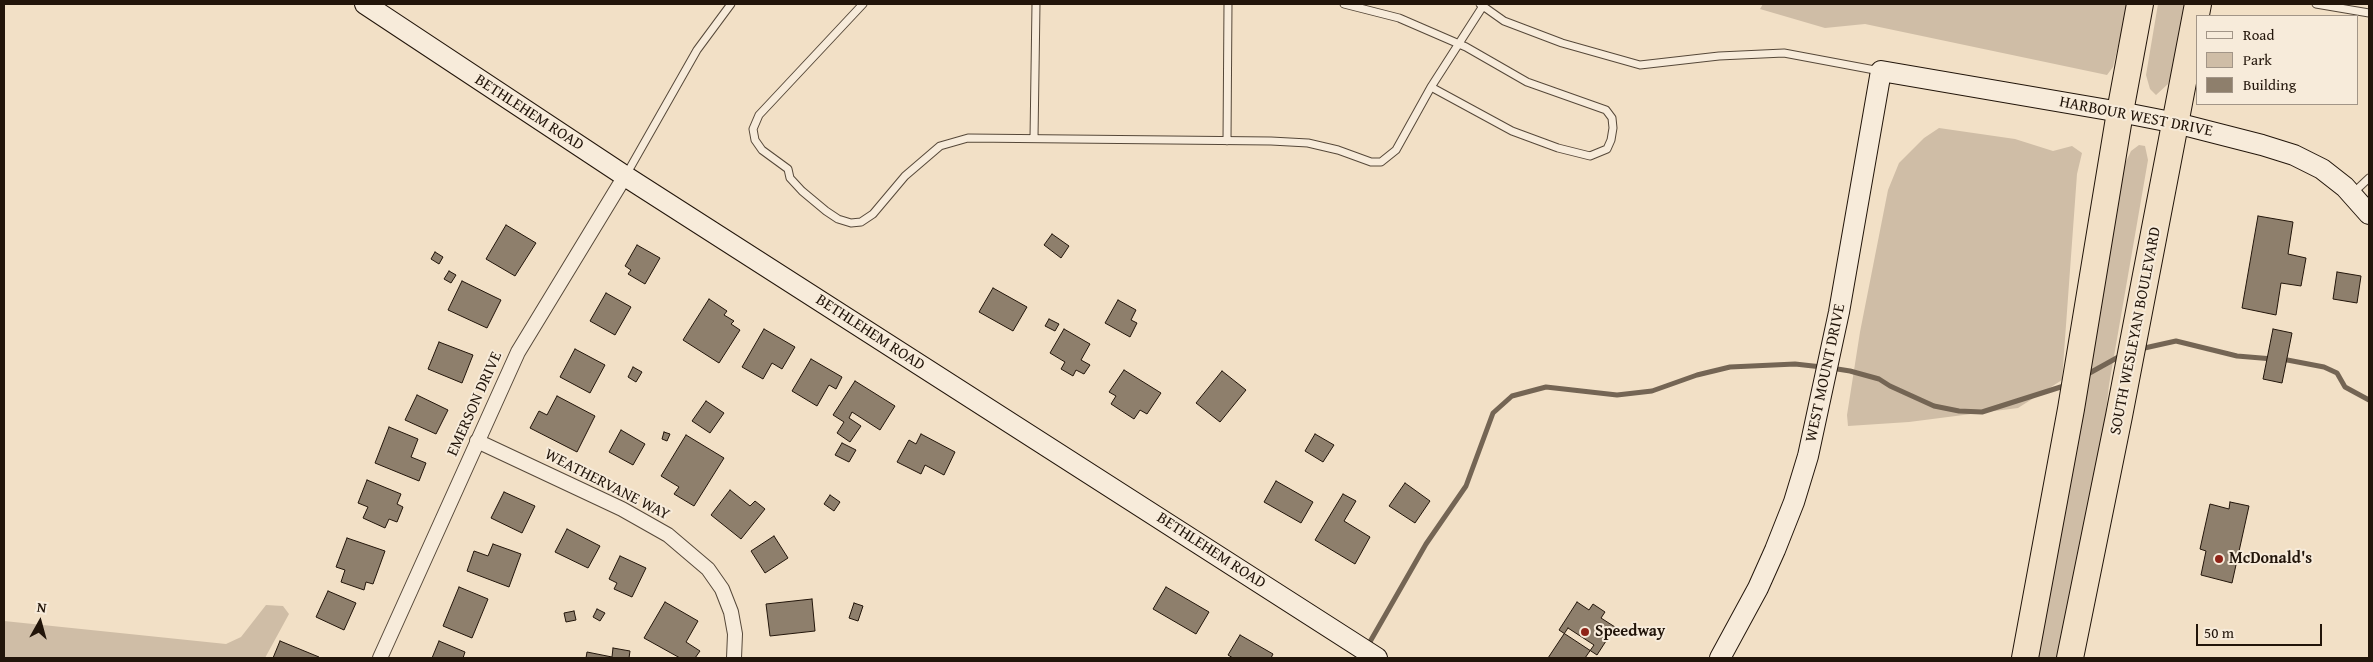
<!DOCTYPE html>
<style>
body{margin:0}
#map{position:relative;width:2373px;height:662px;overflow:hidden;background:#f2e0c6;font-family:"Gentium Book Plus",serif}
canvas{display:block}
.frame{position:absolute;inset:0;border:5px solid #22150a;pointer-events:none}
.legend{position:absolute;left:2196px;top:15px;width:162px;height:90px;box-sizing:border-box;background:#f7ebda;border:1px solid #a29587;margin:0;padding:6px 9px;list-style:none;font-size:15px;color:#22150a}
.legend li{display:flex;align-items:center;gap:10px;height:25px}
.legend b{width:25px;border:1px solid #a29587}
.north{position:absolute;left:15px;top:597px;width:50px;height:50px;-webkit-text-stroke:4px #f7ebda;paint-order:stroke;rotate:7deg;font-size:14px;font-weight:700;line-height:20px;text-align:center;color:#22150a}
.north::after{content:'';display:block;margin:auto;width:18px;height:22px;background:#22150a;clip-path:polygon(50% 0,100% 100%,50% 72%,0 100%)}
.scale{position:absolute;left:2196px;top:624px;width:126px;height:22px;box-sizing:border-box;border:2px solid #22150a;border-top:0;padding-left:6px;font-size:15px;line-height:18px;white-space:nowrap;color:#22150a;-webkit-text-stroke:4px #f7ebda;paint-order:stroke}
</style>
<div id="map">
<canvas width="2373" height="662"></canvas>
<div class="frame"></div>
<ul class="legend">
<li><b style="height:6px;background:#f7ebda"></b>Road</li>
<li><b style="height:14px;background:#cfbda6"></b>Park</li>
<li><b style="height:14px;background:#8e7f6c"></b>Building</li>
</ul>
<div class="north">N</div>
<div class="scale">50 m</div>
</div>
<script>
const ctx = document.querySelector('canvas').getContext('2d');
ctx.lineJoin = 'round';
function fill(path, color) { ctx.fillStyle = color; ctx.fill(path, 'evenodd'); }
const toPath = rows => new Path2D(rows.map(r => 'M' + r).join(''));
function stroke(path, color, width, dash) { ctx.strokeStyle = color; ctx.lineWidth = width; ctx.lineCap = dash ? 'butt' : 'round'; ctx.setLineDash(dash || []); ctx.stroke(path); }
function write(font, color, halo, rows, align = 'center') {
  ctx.font = font + ' "Gentium Book Plus",serif'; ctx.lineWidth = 4; ctx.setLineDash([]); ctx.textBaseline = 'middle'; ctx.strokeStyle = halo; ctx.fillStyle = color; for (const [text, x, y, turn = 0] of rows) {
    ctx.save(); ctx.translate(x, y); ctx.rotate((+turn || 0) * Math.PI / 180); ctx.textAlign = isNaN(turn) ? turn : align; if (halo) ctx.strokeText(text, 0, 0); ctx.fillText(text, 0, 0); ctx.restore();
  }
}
fill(toPath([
 [1763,4,2128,4,2113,67,2107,75,1865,24,1825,28,1760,9],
 [2158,4,2189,4,2175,65,2168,84,2156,95,2150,89,2146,75],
 [1939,128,2015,139,2053,151,2072,146,2082,153,2077,174,2062,380,2018,408,1909,422,1848,426,1847,415,1860,332,1888,190,1899,163,1924,138],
 [2139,145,2145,146,2148,160,2109,385,2102,446,2060,658,2035,658,2123,168,2131,151],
 [266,605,283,606,289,614,265,658,4,658,4,621,226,644,241,637]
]), '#cfbda6');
stroke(toPath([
 [2140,349,2176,341,2237,356,2273,359],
 [2282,359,2324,367,2337,373,2345,387,2369,400],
 [1831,368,1850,371,1879,379,1890,386,1934,406,1959,411,1982,412,2067,385],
 [2086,375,2122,355],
 [1367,647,1426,544,1466,486,1493,413,1512,396,1546,387,1617,395,1652,391,1697,375,1730,367,1795,364,1822,367]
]), '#746554', 5);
const building = toPath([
 [2258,216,2293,222,2288,254,2306,258,2301,286,2281,283,2276,315,2242,308,2258,216],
 [506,225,536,243,515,276,486,259,506,225],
 [1052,234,1069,246,1061,258,1044,245,1052,234],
 [637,245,660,258,645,284,628,274,631,270,625,266,637,245],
 [435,252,443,257,439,264,431,259,435,252],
 [449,271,456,275,451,283,444,279,449,271],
 [2337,272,2361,276,2357,303,2333,299,2337,272],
 [462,281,501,300,487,328,448,310,462,281],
 [993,288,1027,307,1013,331,979,312,993,288],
 [606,293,631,307,615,335,590,321,606,293],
 [709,299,727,311,724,315,734,321,731,324,740,330,719,363,683,340,709,299],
 [1118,300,1136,310,1131,320,1137,323,1130,337,1105,323,1118,300],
 [1049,319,1059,324,1055,331,1045,326,1049,319],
 [764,329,795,347,782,369,772,363,763,379,742,367,764,329],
 [1064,329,1090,344,1081,360,1090,365,1084,374,1076,370,1073,376,1061,369,1065,362,1050,353,1064,329],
 [2273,329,2292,333,2282,383,2263,379,2273,329],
 [439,342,473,355,462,383,428,369,439,342],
 [575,349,605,365,590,393,560,377,575,349],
 [811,359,842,377,836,389,829,385,817,406,792,391,811,359],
 [633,367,642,372,636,382,628,377,633,367],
 [1124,370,1161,393,1147,414,1140,410,1134,419,1111,404,1116,396,1109,392,1124,370],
 [1222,371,1246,390,1220,422,1196,403,1222,371],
 [855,381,895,406,880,430,852,412,849,418,861,426,850,442,837,433,844,422,833,415,855,381],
 [417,395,448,410,436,434,405,420,417,395],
 [557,396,595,416,577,452,530,428,539,411,547,415,557,396],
 [706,401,724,413,710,433,692,421,706,401],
 [389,427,418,439,411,457,426,463,419,481,375,463,389,427],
 [621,430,645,444,633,465,609,452,621,430],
 [664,432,670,434,667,441,662,439,664,432],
 [921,434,955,452,944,475,925,465,921,474,897,462,909,440,916,444,921,434],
 [1315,434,1334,445,1323,462,1305,451,1315,434],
 [686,435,724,458,694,506,674,494,679,487,661,476,686,435],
 [842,443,856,450,849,462,835,455,842,443],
 [367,480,401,494,397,504,403,507,397,522,389,519,385,528,363,518,368,507,358,503,367,480],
 [1276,481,1313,502,1301,523,1264,502,1276,481],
 [1405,483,1430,501,1415,523,1389,506,1405,483],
 [730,490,750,506,755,501,765,509,741,539,711,515,730,490],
 [504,492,535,506,522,533,491,518,504,492],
 [1343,494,1356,501,1344,521,1370,537,1355,564,1315,540,1343,494],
 [830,495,840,502,834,511,824,504,830,495],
 [2230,502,2249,506,2232,583,2201,575,2206,551,2200,549,2210,504,2229,509,2230,502],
 [567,529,600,546,588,568,555,552,567,529],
 [774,536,788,558,765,573,751,551,774,536],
 [347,538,385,551,373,584,366,582,364,590,341,582,345,570,336,567,347,538],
 [493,544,521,554,509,587,467,571,474,551,488,556,493,544],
 [620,556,646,568,632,597,614,589,617,583,609,579,620,556],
 [459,587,488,599,472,638,443,626,459,587],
 [1166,587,1209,612,1196,634,1153,609,1166,587],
 [328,591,356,603,344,630,316,617,328,591],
 [812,599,815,631,770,636,766,604,812,599],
 [665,602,698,621,686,642,700,651,695,658,680,658,644,638,665,602],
 [1577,602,1589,610,1593,604,1605,612,1601,618,1615,627,1597,655,1559,630,1577,602],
 [854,603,863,606,858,621,849,618,854,603],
 [597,609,605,613,600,621,593,617,597,609],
 [574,611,576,620,566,622,564,613,574,611],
 [1568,628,1594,645,1585,658,1548,658,1568,628],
 [1240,635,1273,654,1271,658,1233,658,1228,655,1240,635],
 [280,641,319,657,319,658,273,658,280,641],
 [439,641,465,652,463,658,432,658,439,641],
 [613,648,630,651,629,658,586,658,587,652,612,657,613,648]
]);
fill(building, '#8e7f6c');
stroke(building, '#22150a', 1);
const lane = toPath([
 [863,4,759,115,753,129,755,140,762,150,788,169,790,178,802,191,826,211,838,219,851,223,861,222,873,214,905,176,940,146,968,138,1271,141,1308,143,1338,150,1371,162,1381,162,1396,150,1431,87,1483,6],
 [1344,4,1399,18,1466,47,1527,82,1606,110,1612,118,1613,128,1611,140,1607,149,1590,156,1558,148,1512,131,1431,87],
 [1480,4,1504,21,1562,43,1640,65,1719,56,1784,53,1880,71],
 [2316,4,2369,13],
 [1034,138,1036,4],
 [1227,141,1228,4],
 [626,175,697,50,731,4],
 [2352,194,2369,178]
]);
const street = toPath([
 [477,441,622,509,668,535,708,569,722,589,731,612,735,634,734,658],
 [380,658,518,352,625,176]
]);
const secondary = toPath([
 [365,4,625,176,1377,658],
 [1720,658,1758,588,1775,550,1794,502,1808,456,1839,312,1881,71,2120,112,2176,123,2262,145,2294,155,2322,169,2345,187,2369,214]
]);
const highway = toPath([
 [2025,658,2071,409,2120,112,2140,4],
 [2070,658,2119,416,2198,4]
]);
stroke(lane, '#564839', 9);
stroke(street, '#564839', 16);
stroke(secondary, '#22150a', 22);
stroke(highway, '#22150a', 28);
stroke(lane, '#f7ebda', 7);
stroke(street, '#f7ebda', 14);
stroke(secondary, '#f7ebda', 20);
stroke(highway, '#f2e0c6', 26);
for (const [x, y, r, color] of [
 [2219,559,5,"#8f2418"],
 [1585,632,5,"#8f2418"]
]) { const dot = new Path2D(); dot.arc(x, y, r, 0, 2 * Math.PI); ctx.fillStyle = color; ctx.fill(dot); stroke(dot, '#f7ebda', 2); }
write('16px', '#22150a', '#f7ebda', [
 ["BETHLEHEM ROAD",529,113,33],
 ["HARBOUR WEST DRIVE",2136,117,11],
 ["SOUTH WESLEYAN BOULEVARD",2136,331,-79],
 ["BETHLEHEM ROAD",870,333,33],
 ["WEST MOUNT DRIVE",1826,373,-78],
 ["EMERSON DRIVE",475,404,-66],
 ["WEATHERVANE WAY",607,485,27],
 ["BETHLEHEM ROAD",1211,551,33]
]);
write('bold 16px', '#22150a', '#f7ebda', [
 ["McDonald's",2229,559],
 ["Speedway",1595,632]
], 'left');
</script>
